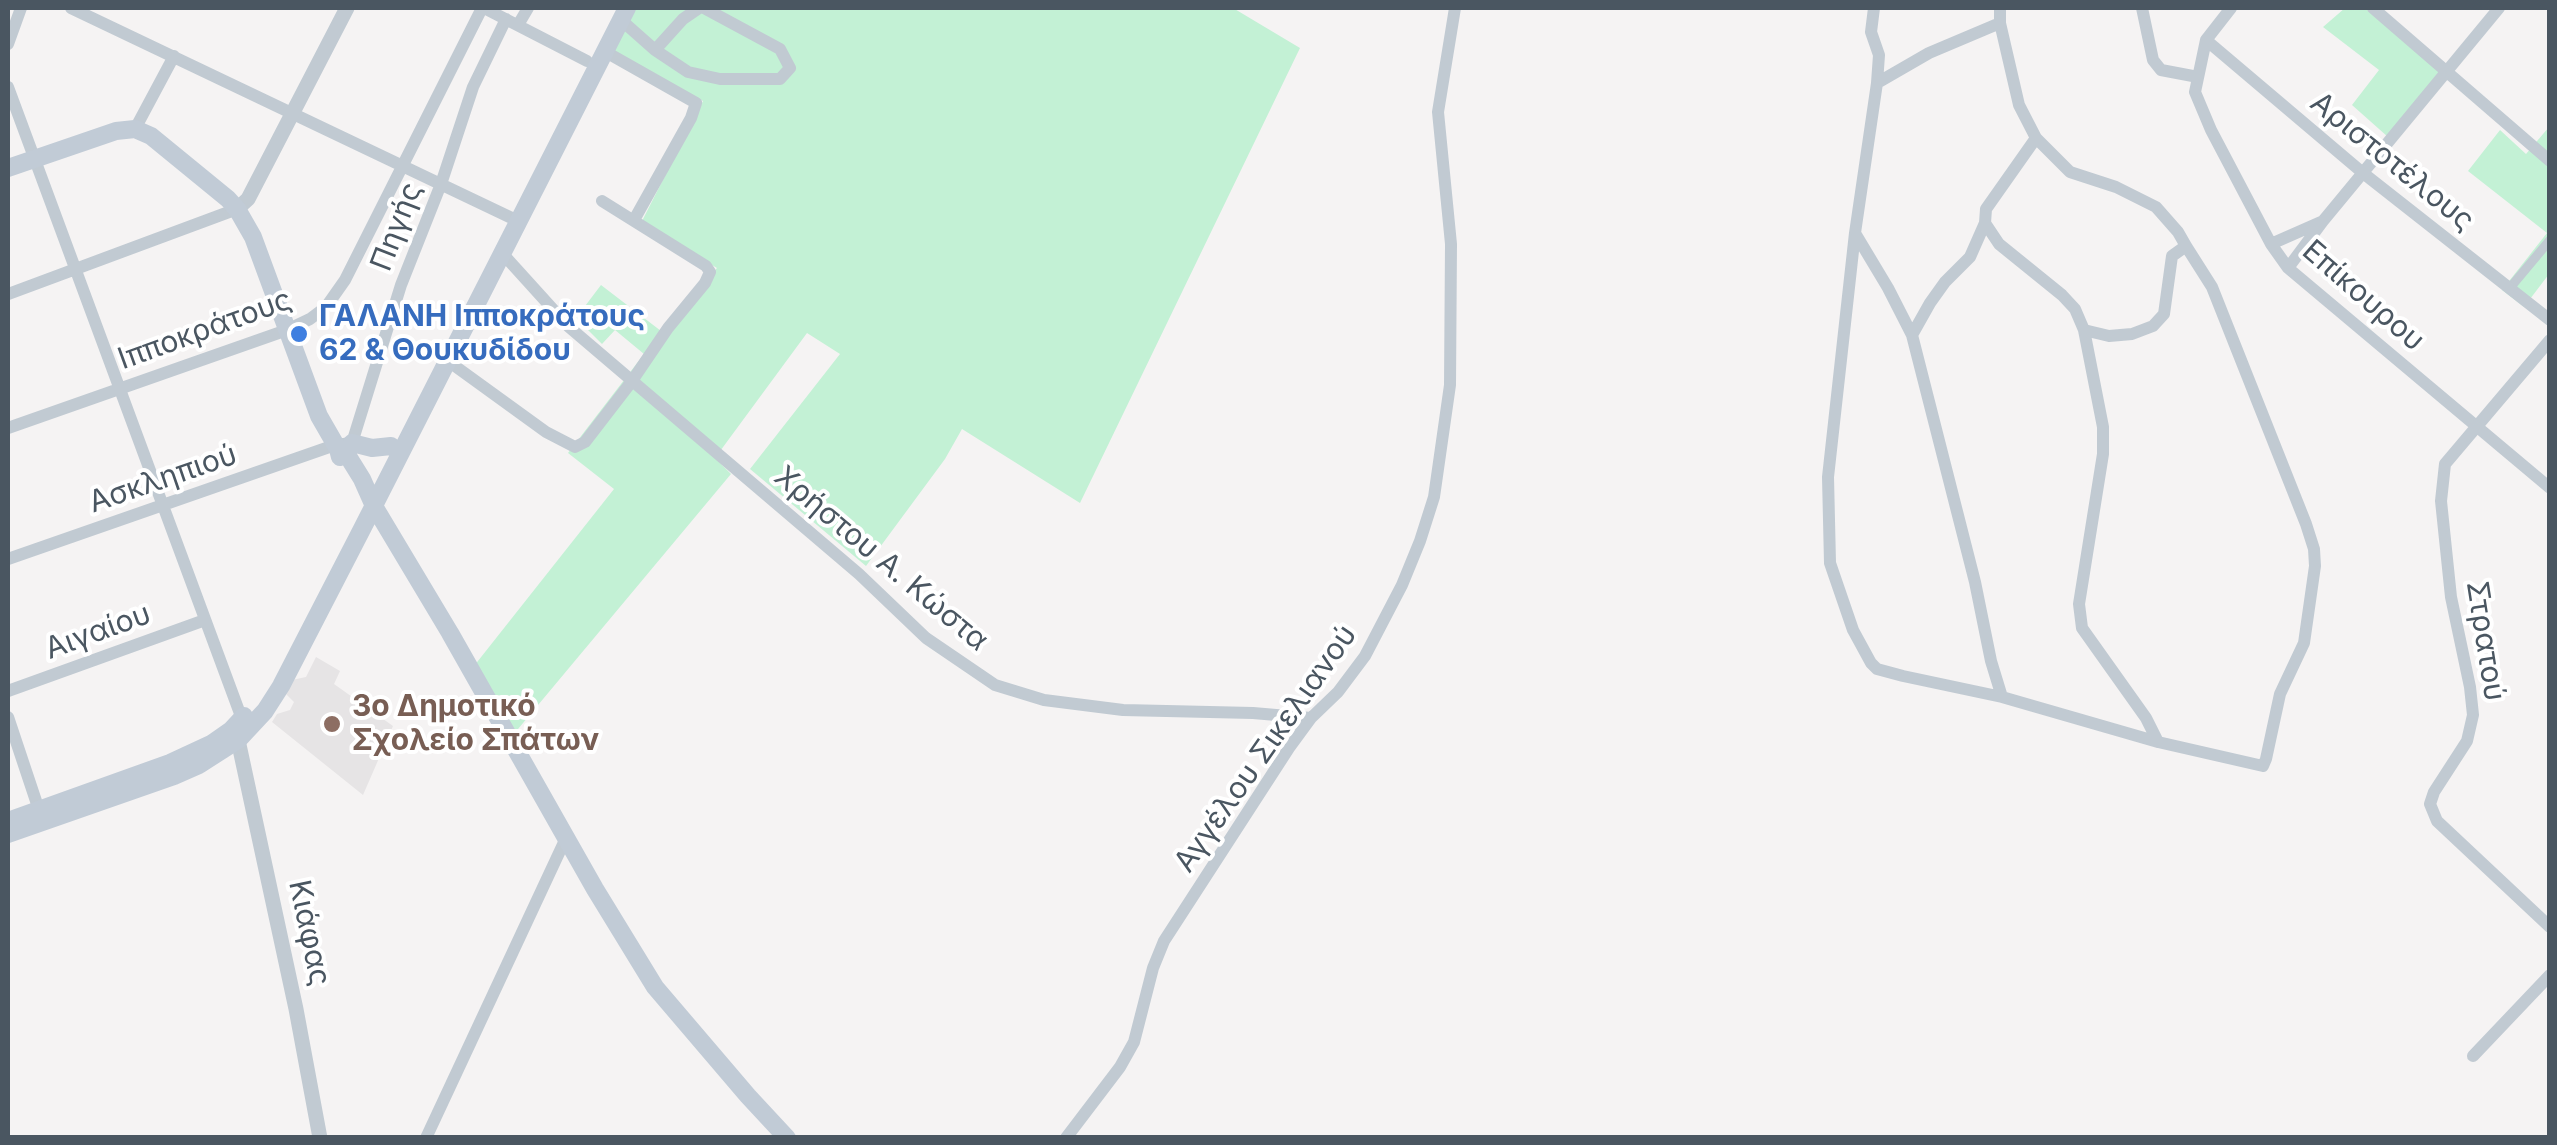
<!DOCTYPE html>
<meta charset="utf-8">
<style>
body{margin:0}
#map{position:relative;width:2557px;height:1145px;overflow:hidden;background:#f5f3f3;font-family:Inter,sans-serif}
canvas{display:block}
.frame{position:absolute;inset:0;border:10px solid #4a5661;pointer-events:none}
</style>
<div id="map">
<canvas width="2557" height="1145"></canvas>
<div class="frame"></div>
</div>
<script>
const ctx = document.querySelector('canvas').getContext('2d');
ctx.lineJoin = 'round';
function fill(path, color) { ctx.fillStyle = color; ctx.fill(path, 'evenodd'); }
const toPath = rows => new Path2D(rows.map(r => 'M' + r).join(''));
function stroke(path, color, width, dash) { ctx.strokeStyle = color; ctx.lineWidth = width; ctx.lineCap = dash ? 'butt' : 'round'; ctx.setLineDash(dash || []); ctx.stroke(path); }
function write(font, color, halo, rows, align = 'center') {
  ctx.font = font + ' Inter,sans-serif'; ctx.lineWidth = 8; ctx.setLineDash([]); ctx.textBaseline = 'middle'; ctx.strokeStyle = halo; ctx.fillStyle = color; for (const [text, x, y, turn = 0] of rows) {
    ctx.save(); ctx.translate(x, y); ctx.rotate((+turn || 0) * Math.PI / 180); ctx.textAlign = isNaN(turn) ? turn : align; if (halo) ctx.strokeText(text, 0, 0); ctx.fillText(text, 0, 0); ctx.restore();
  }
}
fill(toPath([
 [316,657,340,671,334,684,393,726,363,795,272,722,277,714,290,710,294,702,284,692,292,680,306,677]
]), '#e6e4e5');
fill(toPath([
 [636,8,1233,8,1300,48,1080,503,962,429,945,459,866,566,750,469,840,354,807,333,715,458,731,474,513,735,474,666,614,489,568,453,644,354,615,330,602,344,576,318,601,285,661,331,717,268,641,223,703,101,613,52],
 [2345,8,2365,8,2445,77,2388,137,2352,105,2379,70,2323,27],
 [2549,127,2549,274,2524,307,2502,290,2547,233,2468,171,2500,130,2526,154]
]), '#c3f1d5');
stroke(toPath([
 [2509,289,2550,240]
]), '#c1cad2', 9);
stroke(toPath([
 [71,8,518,221],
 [484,8,587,61],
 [1874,8,1871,32,1879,55,1877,83,1929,53,2000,23],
 [2000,8,2000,23,2019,105,2036,138,2070,172,2116,187,2156,207,2178,232,2186,246],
 [2142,8,2153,60,2161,70,2198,77],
 [2231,8,2206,40,2195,92,2211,130,2271,244,2288,268,2550,488],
 [2373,8,2550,161],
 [620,19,655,50,688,72,720,79,780,79,790,68,780,49,704,8],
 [518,25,528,8],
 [2206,40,2363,173,2550,320],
 [8,44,21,8],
 [655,50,683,19,699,8],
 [604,51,696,103,691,118,634,220],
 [1877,83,1855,233,1828,477,1830,563,1853,630,1871,663,1877,669,1903,676,2002,697,2158,742,2263,766,2266,759,2280,694,2304,643,2315,566,2314,549,2306,524,2212,287,2186,246,2172,256,2164,314,2153,326,2132,334,2109,336,2084,330,2075,309,2062,295,1999,244,1985,223,1986,209,2036,138],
 [8,87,242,719],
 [135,129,174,56],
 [1855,233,1888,288,1912,335,1975,582,1991,661,2002,697],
 [2271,244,2321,222],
 [502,253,569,327,859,574,926,638,995,685,1044,700,1123,710,1253,713,1311,718],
 [2288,268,2323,221,2499,8],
 [8,294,237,209],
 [2084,330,2103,427,2103,454,2079,604,2082,628,2146,718,2158,742],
 [1912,335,1930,303,1945,282,1970,257,1985,223],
 [2550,340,2445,464,2441,501,2451,597,2470,687,2473,715,2467,741,2434,792,2430,804,2437,821,2550,927],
 [448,361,546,432,575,447,585,442,632,381,668,328,705,283,710,272,706,266,602,201],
 [8,428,287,330,310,319,326,307,345,280,482,8],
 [8,559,335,445,352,443,401,285,441,184,473,87,506,19],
 [8,691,205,620],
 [8,717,39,810],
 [2473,1056,2550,975],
 [426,1138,566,838],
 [1066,1138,1120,1067,1134,1042,1153,968,1164,941,1289,748,1311,718,1338,692,1365,656,1402,585,1420,541,1434,497,1450,385,1451,244,1438,112,1455,8]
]), '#c1cad2', 12);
stroke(toPath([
 [237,209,248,199,347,8],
 [238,740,296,1009,320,1138]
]), '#c1cad2', 15);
stroke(toPath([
 [8,168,116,131,135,129,151,136,228,199,237,209,253,237,319,416,338,449,340,457],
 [352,443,372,448,391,446],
 [338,449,349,458,362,479,374,506,450,633,595,889,655,987,748,1096,787,1138],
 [8,821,170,763,211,744,231,730,244,716],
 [8,834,174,776,199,765,238,740,265,711,281,686,362,529,627,8]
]), '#c1cbd6', 18);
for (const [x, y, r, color] of [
 [299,334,10,"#3f7fe0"],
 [332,724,10,"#8d6e63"]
]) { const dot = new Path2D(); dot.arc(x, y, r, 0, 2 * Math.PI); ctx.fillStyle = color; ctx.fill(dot); stroke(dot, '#fff', 4); }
write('30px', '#4a5661', '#fff', [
 ["Αριστοτέλους",2392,162,39],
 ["Πηγής",397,227,-69],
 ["Επίκουρου",2363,296,41],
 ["Ιπποκράτους",205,330,-20],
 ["Ασκληπιού",163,479,-19],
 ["Χρήστου Α. Κώστα",881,559,40],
 ["Αιγαίου",98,632,-20],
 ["Στρατού",2485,641,81],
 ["Αγγέλου Σικελιανού",1266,749,-55],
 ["Κιάφας",309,933,78]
]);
write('bold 30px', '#366cbe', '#fff', [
 ["ΓΑΛΑΝΗ Ιπποκράτους",319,317],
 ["62 & Θουκυδίδου",319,351]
], 'left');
write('bold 30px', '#785e54', '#fff', [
 ["3ο Δημοτικό",352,707],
 ["Σχολείο Σπάτων",352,741]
], 'left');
</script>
